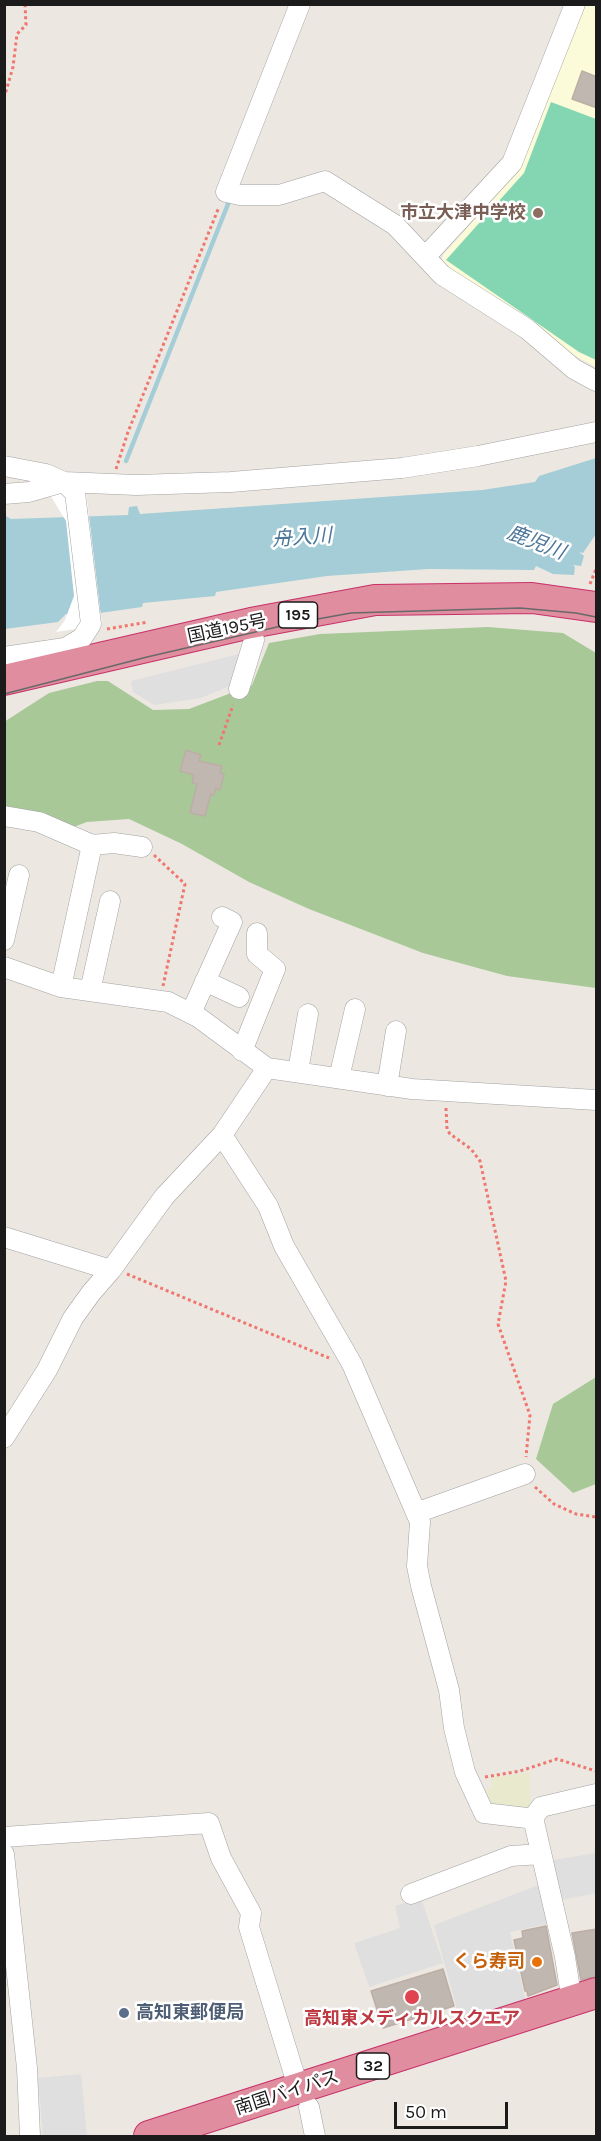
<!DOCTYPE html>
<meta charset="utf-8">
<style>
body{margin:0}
#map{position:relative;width:601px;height:2141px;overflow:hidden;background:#ece8e1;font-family:Karla,sans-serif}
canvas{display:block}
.frame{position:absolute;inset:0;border:6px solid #1b1b1b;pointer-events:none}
.scale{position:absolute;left:394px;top:2102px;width:114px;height:27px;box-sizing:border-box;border:3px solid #1b1b1b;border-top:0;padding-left:8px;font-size:18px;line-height:21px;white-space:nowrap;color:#1b1b1b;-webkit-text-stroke:4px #fff;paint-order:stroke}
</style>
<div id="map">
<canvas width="601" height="2141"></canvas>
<div class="frame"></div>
<div class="scale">50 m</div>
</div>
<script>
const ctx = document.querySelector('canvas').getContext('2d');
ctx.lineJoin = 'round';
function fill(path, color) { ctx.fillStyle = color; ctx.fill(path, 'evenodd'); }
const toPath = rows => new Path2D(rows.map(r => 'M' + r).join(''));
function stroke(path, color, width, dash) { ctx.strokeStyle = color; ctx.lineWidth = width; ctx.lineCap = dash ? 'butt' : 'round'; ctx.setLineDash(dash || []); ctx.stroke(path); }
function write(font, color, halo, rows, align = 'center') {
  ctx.font = font + ' Karla,"Noto Sans JP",sans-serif'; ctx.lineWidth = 5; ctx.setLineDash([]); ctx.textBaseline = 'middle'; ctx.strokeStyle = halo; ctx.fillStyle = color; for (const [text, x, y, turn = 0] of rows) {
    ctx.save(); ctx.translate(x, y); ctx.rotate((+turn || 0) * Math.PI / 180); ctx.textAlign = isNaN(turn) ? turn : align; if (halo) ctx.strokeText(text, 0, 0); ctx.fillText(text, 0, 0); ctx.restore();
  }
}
fill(toPath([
 [586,5,596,5,596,367,570,353,442,262,443,255,518,171]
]), '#fcfbd9');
fill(toPath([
 [530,1772,531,1808,490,1808,479,1791,492,1788,491,1778]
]), '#e9eacd');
fill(toPath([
 [488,627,563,633,596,653,596,988,507,976,423,953,309,909,249,882,182,844,129,819,87,822,68,829,5,811,4,722,49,693,97,681,108,681,153,710,189,709,252,685,269,643,320,634],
 [596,1377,596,1484,573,1493,536,1459,553,1404]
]), '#a8c898');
fill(toPath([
 [551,102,596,119,596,360,579,352,446,260,524,173]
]), '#84d6b3');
fill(toPath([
 [242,653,230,686,201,698,154,705,133,692,131,681],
 [596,1853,596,1893,556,1901,548,1861],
 [541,1884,551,1923,510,1932,526,2003,461,2024,434,1925],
 [421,1898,443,1963,369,1987,354,1943,400,1928,395,1906],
 [81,2074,87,2136,43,2136,38,2078]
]), '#dfdfdf');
fill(toPath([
 [596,458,596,534,583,553,579,552,584,556,581,566,573,565,575,567,574,575,553,574,536,566,534,570,428,569,327,576,216,592,215,596,143,603,142,607,100,613,66,614,58,622,5,629,4,515,11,519,128,515,129,507,137,506,140,514,482,490,535,482,539,476]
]), '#a4cdd7');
fill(toPath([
 [86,491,102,625,56,632,65,620,74,596,66,521,50,495]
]), '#fff');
stroke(toPath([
 [126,461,230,199]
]), '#a4cdd7', 4.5);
const building = toPath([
 [582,71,597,77,597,108,572,99,582,71],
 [186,750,201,755,199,761,222,766,220,773,224,774,220,790,216,788,214,795,211,794,205,816,190,813,197,784,192,783,194,775,180,771,186,750],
 [546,1926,557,1985,528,1996,527,1991,525,1991,514,1940,523,1938,522,1931,546,1926],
 [597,1929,597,1976,581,1980,572,1933,597,1929],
 [443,1969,454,2006,383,2028,371,1991,443,1969]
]);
fill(building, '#c0b7b1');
stroke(building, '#bcaea4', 1.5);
const minor = toPath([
 [300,4,226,192,240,195,279,195,325,181,395,225,442,275,527,329,574,369,596,381],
 [426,256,512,163,575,4],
 [4,466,46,474,64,482,75,493,91,624,82,638,65,648,4,657],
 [4,494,29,492,64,482,136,485,231,482,402,468,478,456,596,432],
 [239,689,254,640,251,623],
 [4,816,39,822,92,845,61,987],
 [92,845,114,843,142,847],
 [4,940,19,875],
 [4,967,61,987,168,1002,198,1017,267,1068,222,1135,164,1197,111,1270,91,1293,73,1318,47,1370,4,1438],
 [205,981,239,997],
 [90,991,110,901],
 [191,1013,232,922,222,917],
 [242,1051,275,969,257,954,257,933],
 [267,1068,412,1089,596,1100],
 [298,1071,308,1014],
 [339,1078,355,1009],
 [387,1086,396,1031],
 [222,1135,268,1206,284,1246,352,1364,420,1522,417,1566,421,1586,449,1690,454,1728,465,1772,484,1813,527,1818,534,1822,565,1957,572,2002],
 [4,1237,111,1270],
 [416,1513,525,1474],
 [532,1819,541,1807,596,1794],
 [4,1837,209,1823,221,1858,251,1913,249,1927,299,2090],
 [4,1854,27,2068,30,2136],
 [411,1894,511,1856,541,1854],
 [309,2107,315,2136]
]);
const highway = toPath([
 [4,680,251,623,375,600,532,598,596,607],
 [149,2136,596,1993]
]);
stroke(minor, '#a2a2a2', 21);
stroke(highway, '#c83069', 32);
stroke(toPath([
 [4,98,13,67,17,34,26,25,25,4],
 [116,469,128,432,219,207],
 [590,584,596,569],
 [107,629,148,622],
 [219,745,233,705],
 [154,855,185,884,163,986],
 [446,1108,447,1129,450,1134,471,1149,480,1161,506,1281,498,1324,530,1415,526,1457],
 [127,1274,329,1358],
 [535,1487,554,1504,576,1514,596,1517],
 [485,1777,520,1771,557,1759,596,1771]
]), '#ef776f', 3, [3, 3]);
stroke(minor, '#fff', 20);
stroke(highway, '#df8d9f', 30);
stroke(toPath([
 [4,694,147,657,290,624,351,613,520,608,576,613,596,617]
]), '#696969', 1.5);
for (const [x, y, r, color] of [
 [538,213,6,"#8d6e63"],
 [537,1962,6,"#e8710a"],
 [412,1997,8,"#e0444e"],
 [124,2013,6,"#5c6f8a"]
]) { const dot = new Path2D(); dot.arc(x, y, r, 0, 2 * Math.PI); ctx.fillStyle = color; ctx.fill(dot); stroke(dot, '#fff', 2); }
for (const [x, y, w] of [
 [298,615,39],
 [373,2066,33]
]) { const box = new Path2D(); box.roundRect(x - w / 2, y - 13, w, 26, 4.5); ctx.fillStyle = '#fff'; ctx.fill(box); stroke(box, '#1b1b1b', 1.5); }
write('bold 16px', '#1b1b1b', null, [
 ["195",298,615],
 ["32",373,2066]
]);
write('bold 18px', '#785e54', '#fff', [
 ["市立大津中学校",526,213]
], 'right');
write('18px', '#1b1b1b', '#fff', [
 ["国道195号",227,629,-12],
 ["南国バイパス",287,2093,-18]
]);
write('bold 18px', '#c56008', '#fff', [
 ["くら寿司",525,1962]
], 'right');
write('bold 18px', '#4e5e75', '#fff', [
 ["高知東郵便局",136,2013]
], 'left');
write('bold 18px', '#be3a42', '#fff', [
 ["高知東メディカルスクエア",412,2019]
]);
write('italic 20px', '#4c779b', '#fff', [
 ["舟入川",302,538,-4],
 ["鹿児川",536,543,21]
]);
</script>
